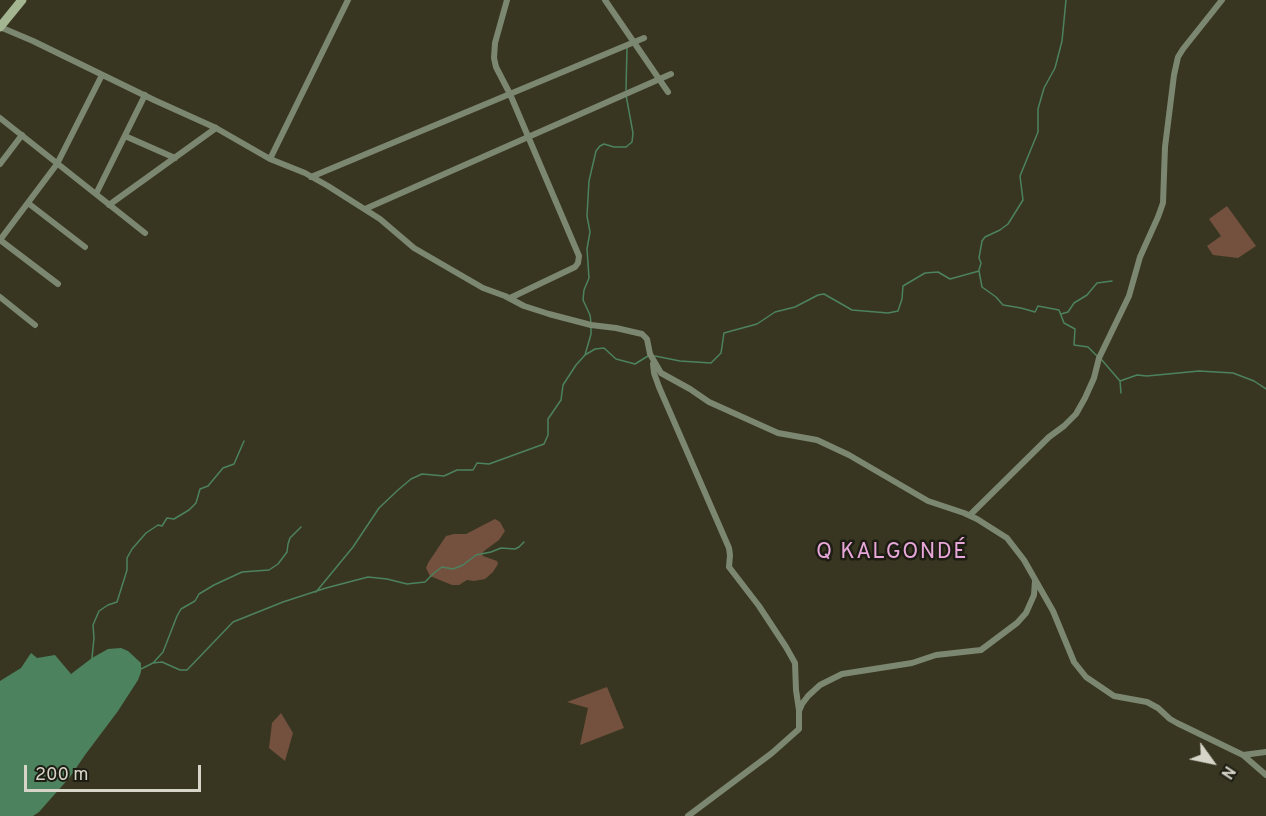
<!DOCTYPE html>
<meta charset="utf-8">
<style>
body{margin:0}
#map{position:relative;width:1266px;height:816px;overflow:hidden;background:#383621;font-family:Overpass,sans-serif}
canvas{display:block}
.north{position:absolute;left:1182px;top:732px;width:60px;height:60px;-webkit-text-stroke:4px #1e1d13;paint-order:stroke;rotate:123deg;font-size:16px;font-weight:700;line-height:24px;text-align:center;color:#d6d5c8}
.north::after{content:'';display:block;margin:auto;width:21px;height:27px;background:#d6d5c8;clip-path:polygon(50% 0,100% 100%,50% 72%,0 100%)}
.scale{position:absolute;left:24px;top:765px;width:177px;height:27px;box-sizing:border-box;border:3px solid #d6d5c8;border-top:0;padding-left:8px;font-size:18px;line-height:21px;white-space:nowrap;color:#d6d5c8;-webkit-text-stroke:4px #1e1d13;paint-order:stroke}
</style>
<div id="map">
<canvas width="1266" height="816"></canvas>
<div class="north">N</div>
<div class="scale">200 m</div>
</div>
<script>
const ctx = document.querySelector('canvas').getContext('2d');
ctx.lineJoin = 'round';
function fill(path, color) { ctx.fillStyle = color; ctx.fill(path, 'evenodd'); }
const toPath = rows => new Path2D(rows.map(r => 'M' + r).join(''));
function stroke(path, color, width, dash) { ctx.strokeStyle = color; ctx.lineWidth = width; ctx.lineCap = dash ? 'butt' : 'round'; ctx.setLineDash(dash || []); ctx.stroke(path); }
function write(font, color, halo, rows, align = 'center') {
  ctx.font = font + ' Overpass,sans-serif'; ctx.lineWidth = 5; ctx.setLineDash([]); ctx.textBaseline = 'middle'; ctx.strokeStyle = halo; ctx.fillStyle = color; for (const [text, x, y, turn = 0] of rows) {
    ctx.save(); ctx.translate(x, y); ctx.rotate((+turn || 0) * Math.PI / 180); ctx.textAlign = isNaN(turn) ? turn : align; if (halo) ctx.strokeText(text, 0, 0); ctx.fillText(text, 0, 0); ctx.restore();
  }
}
fill(toPath([
 [1227,206,1256,246,1238,258,1213,255,1207,246,1221,236,1209,219],
 [495,519,500,522,505,531,499,540,484,551,482,554,483,556,497,561,498,564,493,572,485,579,474,581,467,580,459,585,452,585,430,576,426,568,428,563,446,536,454,534,466,534],
 [607,687,624,728,580,745,588,708,567,702],
 [281,713,293,733,285,761,269,748,272,723]
]), '#73513e');
fill(toPath([
 [121,648,128,651,141,663,141,672,138,680,118,711,85,755,70,777,39,812,33,816,0,816,0,681,21,668,31,653,37,658,55,655,71,674,92,658,108,649]
]), '#4d825f');
stroke(toPath([
 [626,90,627,47],
 [979,270,981,263,979,258,982,241,985,237,1000,230,1008,224,1023,200,1020,176,1038,132,1038,109,1044,88,1055,68,1062,41,1066,0],
 [1061,314,1068,312,1074,303,1087,295,1097,283,1112,281],
 [591,323,590,315,583,300,584,290,589,278,587,249,590,232,587,216,589,181,596,151,600,146,604,144,614,147,626,147,632,142,633,133,626,95],
 [585,355,591,334,591,328],
 [655,356,680,361,711,363,721,353,724,333,757,324,775,312,795,307,818,295,824,294,852,310,888,313,898,311,902,299,903,286,925,273,938,272,950,279,979,271,982,287,996,297,1003,305,1021,308,1035,312,1038,306,1059,310,1064,323,1075,329,1074,345,1088,347,1097,356],
 [1101,359,1120,381,1121,393],
 [1120,381,1137,375,1147,376,1199,371,1233,373,1254,381,1266,389],
 [316,592,353,547,379,508,398,490,411,479,422,474,444,476,457,470,473,470,477,463,489,464,544,444,548,435,548,419,561,400,563,385,576,365,585,355,595,349,604,348,616,359,635,364,648,356],
 [92,658,94,638,93,625,99,611,108,605,117,602,127,570,127,558,132,549,146,533,158,525,162,526,167,518,174,519,189,510,196,503,200,489,208,486,223,468,234,464,244,441],
 [154,662,163,652,177,616,181,609,195,601,199,594,214,585,242,572,269,570,278,564,287,552,288,544,290,538,301,527],
 [141,669,153,663,162,662,180,670,187,670,233,622,283,602,326,588,368,577,387,579,407,584,425,582,434,573,442,567,453,569,463,565,476,555,491,552,501,548,515,549,519,547,524,542]
]), '#4d825f', 1.5);
stroke(toPath([
 [507,0,495,43,494,58,496,67,510,94,579,256,578,263,575,267,510,298],
 [605,0,668,92],
 [0,27,33,41,154,100,216,128,270,159,305,173,328,186,380,219,414,248,483,288,505,296,524,306,549,314,591,325,616,328,642,334,647,339,650,354,661,373,690,389,709,402,778,433,817,440,849,455,928,501,964,513,977,519,1007,538,1024,560,1053,611,1074,662,1086,677,1114,696,1147,702,1158,708,1170,719,1177,723,1243,755,1266,752],
 [0,118,145,233],
 [125,136,175,158],
 [270,159,348,0],
 [0,164,22,135],
 [311,177,644,38],
 [96,194,145,95],
 [28,203,85,247],
 [109,205,216,128],
 [365,209,671,74],
 [0,240,57,164,102,75],
 [0,240,58,284],
 [0,297,35,325],
 [653,364,654,373,659,387,729,548,730,555,729,567,759,606,786,647,795,663,796,690,799,710],
 [970,515,1049,437,1064,426,1076,414,1085,398,1094,378,1099,358,1129,296,1140,257,1158,217,1163,203,1165,147,1174,75,1178,57,1183,49,1222,0],
 [1243,755,1266,775],
 [688,816,772,753,799,729,799,711,802,704,808,696,820,685,842,674,912,663,936,655,981,650,1017,623,1026,613,1034,595,1035,581]
]), '#7c8771', 6);
stroke(toPath([
 [0,27,22,0]
]), '#a4b591', 9);
ctx.letterSpacing = '1.5px';
write('22px', '#e8a7da', '#1e1d13', [
 ["Q KALGONDÉ",892,554]
]);
ctx.letterSpacing = '0px';
</script>
